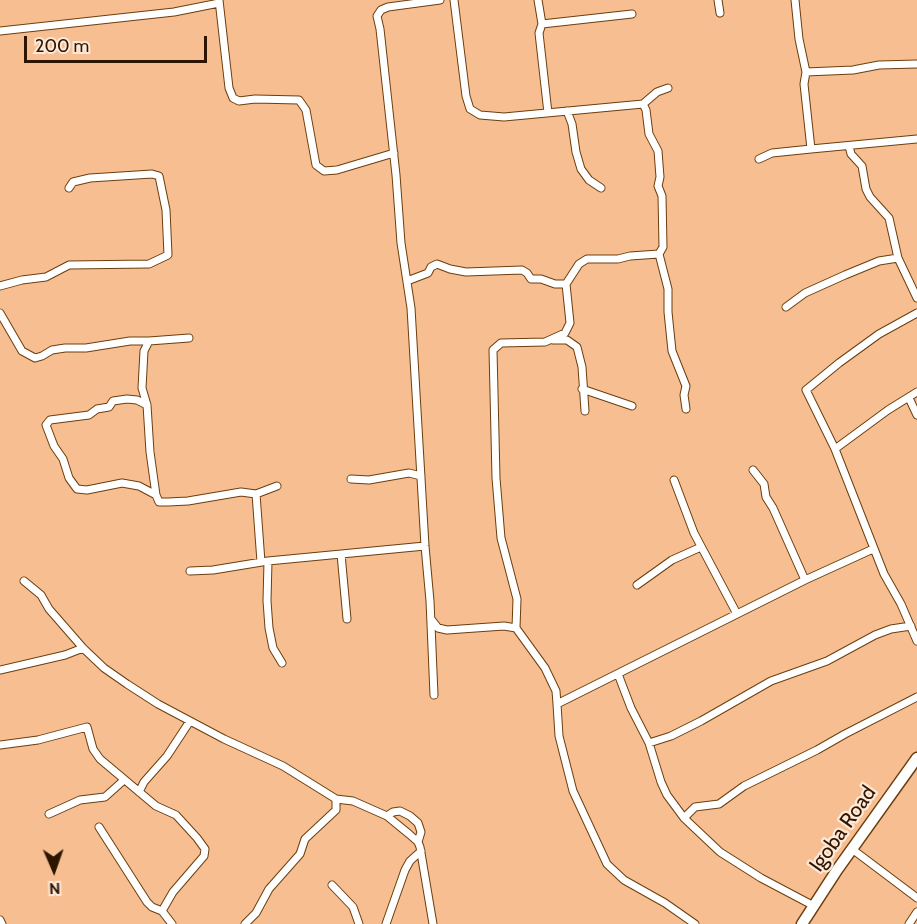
<!DOCTYPE html>
<style>
body{margin:0}
#map{position:relative;width:917px;height:924px;overflow:hidden;background:#f7bf91;font-family:Cabin,sans-serif}
canvas{display:block}
.north{position:absolute;left:24px;top:840px;width:60px;height:60px;-webkit-text-stroke:4px #fee8d7;paint-order:stroke;rotate:178deg;font-size:16px;font-weight:700;line-height:24px;text-align:center;color:#2e1500}
.north::after{content:'';display:block;margin:auto;width:21px;height:27px;background:#2e1500;clip-path:polygon(50% 0,100% 100%,50% 72%,0 100%)}
.scale{position:absolute;left:24px;top:36px;width:183px;height:27px;box-sizing:border-box;border:3px solid #2e1500;border-top:0;padding-left:8px;font-size:18px;line-height:21px;white-space:nowrap;color:#2e1500;-webkit-text-stroke:4px #fee8d7;paint-order:stroke}
</style>
<div id="map">
<canvas width="917" height="924"></canvas>
<div class="north">N</div>
<div class="scale">200 m</div>
</div>
<script>
const ctx = document.querySelector('canvas').getContext('2d');
ctx.lineJoin = 'round';
const toPath = rows => new Path2D(rows.map(r => 'M' + r).join(''));
function stroke(path, color, width, dash) { ctx.strokeStyle = color; ctx.lineWidth = width; ctx.lineCap = dash ? 'butt' : 'round'; ctx.setLineDash(dash || []); ctx.stroke(path); }
function write(font, color, halo, rows, align = 'center') {
  ctx.font = font + ' Cabin,sans-serif'; ctx.lineWidth = 4.5; ctx.setLineDash([]); ctx.textBaseline = 'middle'; ctx.strokeStyle = halo; ctx.fillStyle = color; for (const [text, x, y, turn = 0] of rows) {
    ctx.save(); ctx.translate(x, y); ctx.rotate((+turn || 0) * Math.PI / 180); ctx.textAlign = isNaN(turn) ? turn : align; if (halo) ctx.strokeText(text, 0, 0); ctx.fillText(text, 0, 0); ctx.restore();
  }
}
const street = toPath([
 [219,0,229,88,233,98,239,101,255,99,299,100,306,110,316,165,324,171,337,170,394,153],
 [454,0,466,96,470,109,480,115,504,117,643,104,657,92,668,88],
 [538,0,542,24],
 [718,0,720,13],
 [795,0,799,39,806,72,853,70,879,65,917,64],
 [0,31,174,12,219,3],
 [643,104,646,110,649,134,658,151,660,177,658,186,662,196,663,247,659,254,668,289,668,312,672,351,686,386,684,395,686,409],
 [567,111,572,124,576,152,581,169,589,180,601,188],
 [548,113,539,33,542,24,632,14],
 [849,146,851,154,862,166,866,189,870,197,889,218,898,258,917,298],
 [811,149,917,139],
 [759,159,772,153,811,149,804,84,806,72],
 [407,281,428,273,431,267,437,264,450,269,466,272,522,270,527,273,531,279,541,279,555,284,566,284],
 [0,286,22,280,46,277,69,265,149,264,168,255,166,210,159,176,152,174,90,178,73,182,69,188],
 [786,307,805,293,845,275,879,261,898,258],
 [0,313,22,351,35,358,42,356,52,350,65,348,86,348,130,341,149,341],
 [917,313,879,334,839,363,806,390,835,449,884,574,901,604,917,641],
 [189,338,149,341,144,351,142,388,147,405,150,452,156,495,159,502,168,502,188,501,241,492,256,494,261,562],
 [553,340,567,340,577,347,582,367,585,411],
 [582,389,632,406],
 [909,398,917,415],
 [147,405,137,400,127,399,113,401,109,407,97,409,89,415,50,420,46,425,54,446,63,459,69,478,77,489,87,490,122,483,139,486,156,495],
 [835,449,888,410,917,392],
 [753,470,764,484,766,497,773,508,805,580],
 [351,479,369,480,409,473,421,476],
 [674,480,694,533,737,614],
 [256,494,277,486],
 [341,554,347,619],
 [268,561,267,601,269,628,273,648,282,663],
 [190,571,213,570,268,561,425,546],
 [24,581,41,595,49,609,83,648,104,668,127,684,158,704,224,739,283,766,336,799,353,801,387,816,409,834,418,842,420,847,433,924],
 [637,585,672,560,701,547],
 [431,619,438,628,447,630,504,626,516,628,545,668,556,691,557,704,805,580,873,549],
 [516,628,517,599,501,538,496,478,493,350,501,343,545,342,565,333,570,323,566,284,579,264,587,259,618,259,630,256,659,254],
 [0,670,65,655,83,648],
 [618,674,631,708,649,743,661,782,667,795,684,818,720,852,761,878,814,906],
 [434,695,430,601,425,546,411,308,401,243,396,175,380,29,377,16,381,10,388,7,440,0],
 [557,704,559,736,573,791,607,864,624,880,665,903,695,924],
 [649,743,671,736,701,721,771,681,827,661,875,635,891,629,911,626],
 [0,745,38,740,87,727,93,749,100,759,156,806,176,815,197,838,205,849,204,856,173,892,162,911],
 [139,792,144,782,167,756,190,721],
 [49,814,80,800,105,797,124,780],
 [387,816,393,812,400,811,410,816,418,823,421,832,418,842],
 [684,818,695,807,719,804,744,786,817,750,845,734,917,697],
 [99,827,147,902,152,907,162,911,172,924],
 [852,849,917,898],
 [332,885,353,907,359,924],
 [0,920,2,924],
 [245,924,256,913,269,889,300,854,305,839,336,810,336,799],
 [386,924,405,870,410,861,421,851],
 [909,924,917,912]
]);
const secondary = toPath([
 [802,924,837,870,917,758]
]);
stroke(street, '#6c3e0d', 9);
stroke(secondary, '#6c3e0d', 13);
stroke(street, '#fff', 7);
stroke(secondary, '#fff', 10);
write('21px', '#2e1500', '#fee8d7', [
 ["Igoba Road",843,829,-55]
]);
</script>
